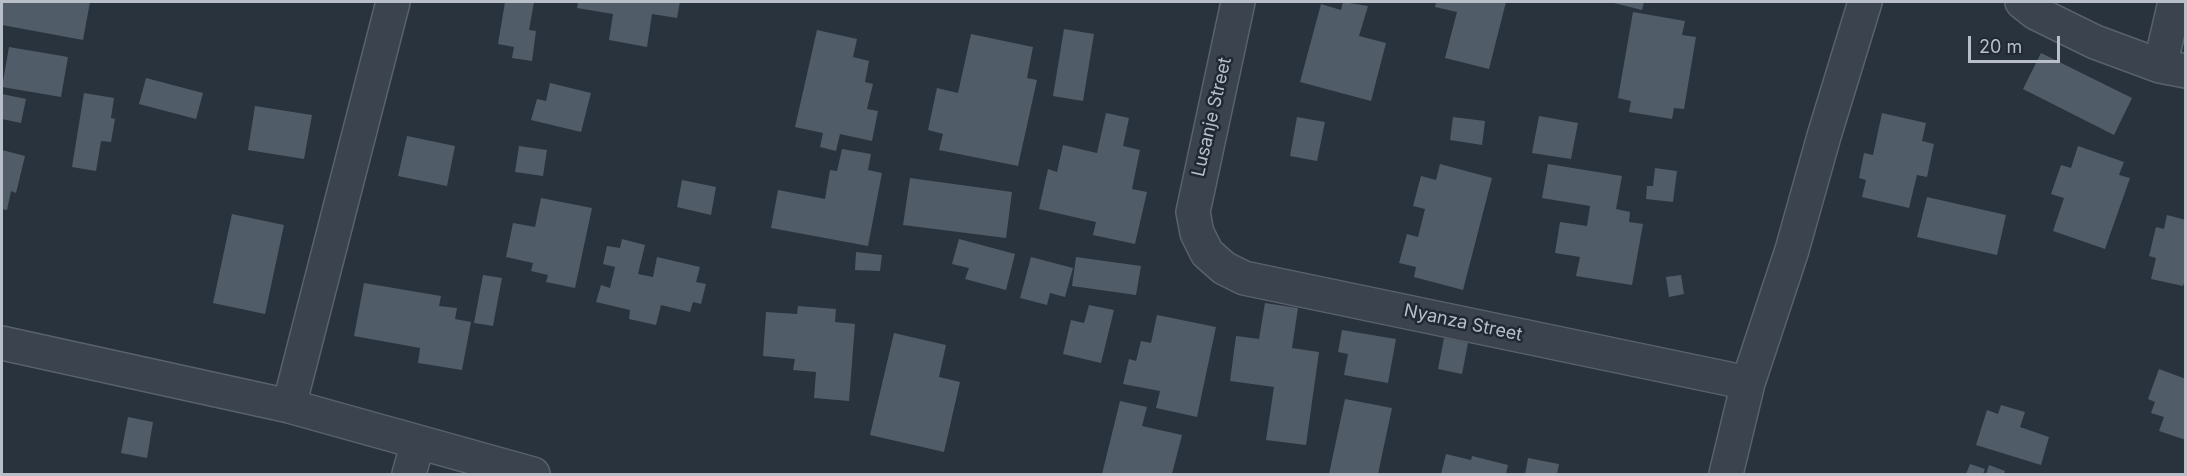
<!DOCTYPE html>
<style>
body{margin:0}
#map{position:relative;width:2187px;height:476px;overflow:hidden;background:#28333e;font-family:Inter,sans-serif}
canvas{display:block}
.frame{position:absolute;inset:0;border:3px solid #b8bfc9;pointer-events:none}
.scale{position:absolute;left:1968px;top:36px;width:92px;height:27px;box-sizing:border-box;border:3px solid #b8bfc9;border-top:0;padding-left:8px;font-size:18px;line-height:21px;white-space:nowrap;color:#b8bfc9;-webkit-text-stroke:4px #202934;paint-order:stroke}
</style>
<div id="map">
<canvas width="2187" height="476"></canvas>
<div class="frame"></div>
<div class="scale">20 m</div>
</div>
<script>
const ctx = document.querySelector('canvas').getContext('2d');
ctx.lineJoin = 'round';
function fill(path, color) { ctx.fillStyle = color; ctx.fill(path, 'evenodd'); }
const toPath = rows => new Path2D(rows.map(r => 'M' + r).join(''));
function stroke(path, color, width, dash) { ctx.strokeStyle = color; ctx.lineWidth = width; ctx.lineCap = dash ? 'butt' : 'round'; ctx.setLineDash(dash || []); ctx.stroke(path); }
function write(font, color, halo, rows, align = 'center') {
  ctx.font = font + ' Inter,sans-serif'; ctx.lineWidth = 5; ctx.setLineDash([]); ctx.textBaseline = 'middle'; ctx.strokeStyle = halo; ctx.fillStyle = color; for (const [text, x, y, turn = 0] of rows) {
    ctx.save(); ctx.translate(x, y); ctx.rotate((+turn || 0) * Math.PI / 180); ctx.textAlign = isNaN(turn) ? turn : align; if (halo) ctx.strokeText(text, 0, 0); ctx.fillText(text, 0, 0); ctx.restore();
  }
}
fill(toPath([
 [2,2,90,2,83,40,2,25],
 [505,2,534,2,529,30,536,31,532,61,512,58,514,47,498,44],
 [578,2,680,2,677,18,652,14,647,47,609,40,613,14,577,8],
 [1343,2,1368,6,1359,36,1386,43,1371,101,1300,82,1321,4,1341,10],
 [1436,2,1506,2,1489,69,1445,58,1457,12,1435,7],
 [1610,2,1644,2,1642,10],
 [1633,12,1685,21,1682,35,1696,37,1684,109,1674,108,1672,119,1629,112,1631,101,1618,98],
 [1064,29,1094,34,1083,101,1053,96],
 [817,30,857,39,853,57,869,61,865,82,873,84,867,109,878,111,872,141,840,134,836,151,820,147,823,133,795,127],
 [971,34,1033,47,1027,78,1037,80,1018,166,939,150,943,134,928,130,937,88,958,93],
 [9,47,68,57,61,97,2,87],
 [2041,53,2132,98,2114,135,2023,89],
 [146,78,203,93,196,119,139,104],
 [550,83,591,93,581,132,531,120,537,99,546,101],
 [84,93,114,98,111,118,115,119,111,142,101,141,96,171,72,167],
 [2,94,26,99,21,123,2,119],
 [255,106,312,115,304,159,248,150],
 [1106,113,1129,118,1123,146,1140,150,1132,189,1147,192,1135,244,1093,235,1096,222,1039,209,1048,169,1057,172,1063,145,1097,153],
 [1882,113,1926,123,1922,141,1934,144,1927,177,1917,175,1909,208,1862,197,1866,180,1859,178,1864,153,1873,155],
 [1539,116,1578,123,1571,159,1532,153],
 [1297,117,1325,122,1317,161,1290,156],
 [1453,117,1485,121,1482,145,1450,140],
 [407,136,455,146,447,186,398,176],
 [519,146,547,150,543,176,515,172],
 [2078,146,2124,162,2119,175,2130,178,2105,249,2053,231,2064,198,2051,194,2061,165,2071,168],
 [842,149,871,154,868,170,882,173,868,246,771,228,778,190,825,199,830,170,837,171],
 [2,150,25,156,16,193,11,191,7,210,2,209],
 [1440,164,1492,178,1463,290,1414,277,1416,267,1399,263,1407,234,1418,237,1425,209,1413,206,1421,176,1436,180],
 [1548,164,1622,176,1616,209,1630,212,1629,222,1643,224,1632,285,1576,276,1580,257,1555,253,1560,222,1587,226,1590,206,1542,198],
 [1655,168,1677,171,1673,202,1646,199,1647,186,1653,186],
 [910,178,1012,192,1006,238,903,225],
 [682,180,716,187,711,215,677,207],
 [1927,197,2006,215,1997,255,1917,237],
 [541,198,592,208,575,288,546,282,548,275,531,271,533,263,506,257,513,223,535,227],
 [232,214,284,225,265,314,213,303],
 [2167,215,2186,220,2186,277,2183,286,2151,279,2156,258,2149,256,2156,227,2164,229],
 [622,239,645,245,638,274,653,277,657,257,700,267,696,282,706,284,701,304,693,302,690,312,661,305,656,325,629,319,630,310,596,302,601,285,610,288,615,267,603,264,607,246,620,248],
 [959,239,1015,254,1006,290,965,279,969,268,952,264],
 [856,252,882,255,880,271,855,270],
 [1031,257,1073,268,1065,297,1050,293,1047,305,1020,298],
 [1076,257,1141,266,1136,295,1072,286],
 [483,275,502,278,493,326,474,323],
 [1681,275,1684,294,1669,297,1666,277],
 [364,283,441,296,439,306,457,308,455,319,471,322,462,370,418,363,420,348,354,336],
 [1265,303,1298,308,1292,348,1319,352,1306,445,1266,440,1274,387,1230,381,1236,336,1259,339],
 [1089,305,1114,310,1101,363,1063,354,1071,320,1084,323],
 [798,306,836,309,835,322,855,324,849,401,814,398,816,372,793,370,795,359,763,356,766,312,797,314],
 [1157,315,1216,327,1197,417,1156,408,1160,391,1123,384,1129,359,1136,361,1141,341,1151,343],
 [1342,330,1396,339,1388,383,1344,375,1348,354,1338,352],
 [894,333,946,345,939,377,960,382,944,452,870,435],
 [1444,338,1468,343,1462,374,1438,369],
 [2159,369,2186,379,2186,440,2159,431,2164,417,2151,413,2155,402,2148,399],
 [1345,399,1392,408,1378,474,1329,474],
 [1120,401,1147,407,1142,426,1182,435,1172,474,1102,474],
 [2001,405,2025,412,2020,427,2049,437,2041,465,1976,445,1987,410,1998,414],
 [128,417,153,422,147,458,121,453],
 [1446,454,1471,460,1472,456,1508,465,1506,474,1441,474],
 [1528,458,1559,464,1557,474,1525,474],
 [1970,464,1985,469,1983,474,1966,474],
 [1989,465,2005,471,2004,474,1986,474]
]), '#515c69');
const minor = toPath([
 [1238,2,1193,212,1197,233,1207,253,1224,268,1244,278,1748,383],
 [2022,2,2036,13,2095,42,2160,66,2186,71],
 [2160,66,2175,2],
 [2,343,289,406,533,474],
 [289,406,393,2],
 [409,474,418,442],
 [1726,474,1748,383,1792,250,1824,136,1865,2]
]);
stroke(minor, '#59626c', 36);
stroke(minor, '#3b444e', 33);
write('18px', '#b8bfc9', '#202934', [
 ["Lusanje Street",1212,117,-77],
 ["Nyanza Street",1463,323,12]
]);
</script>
